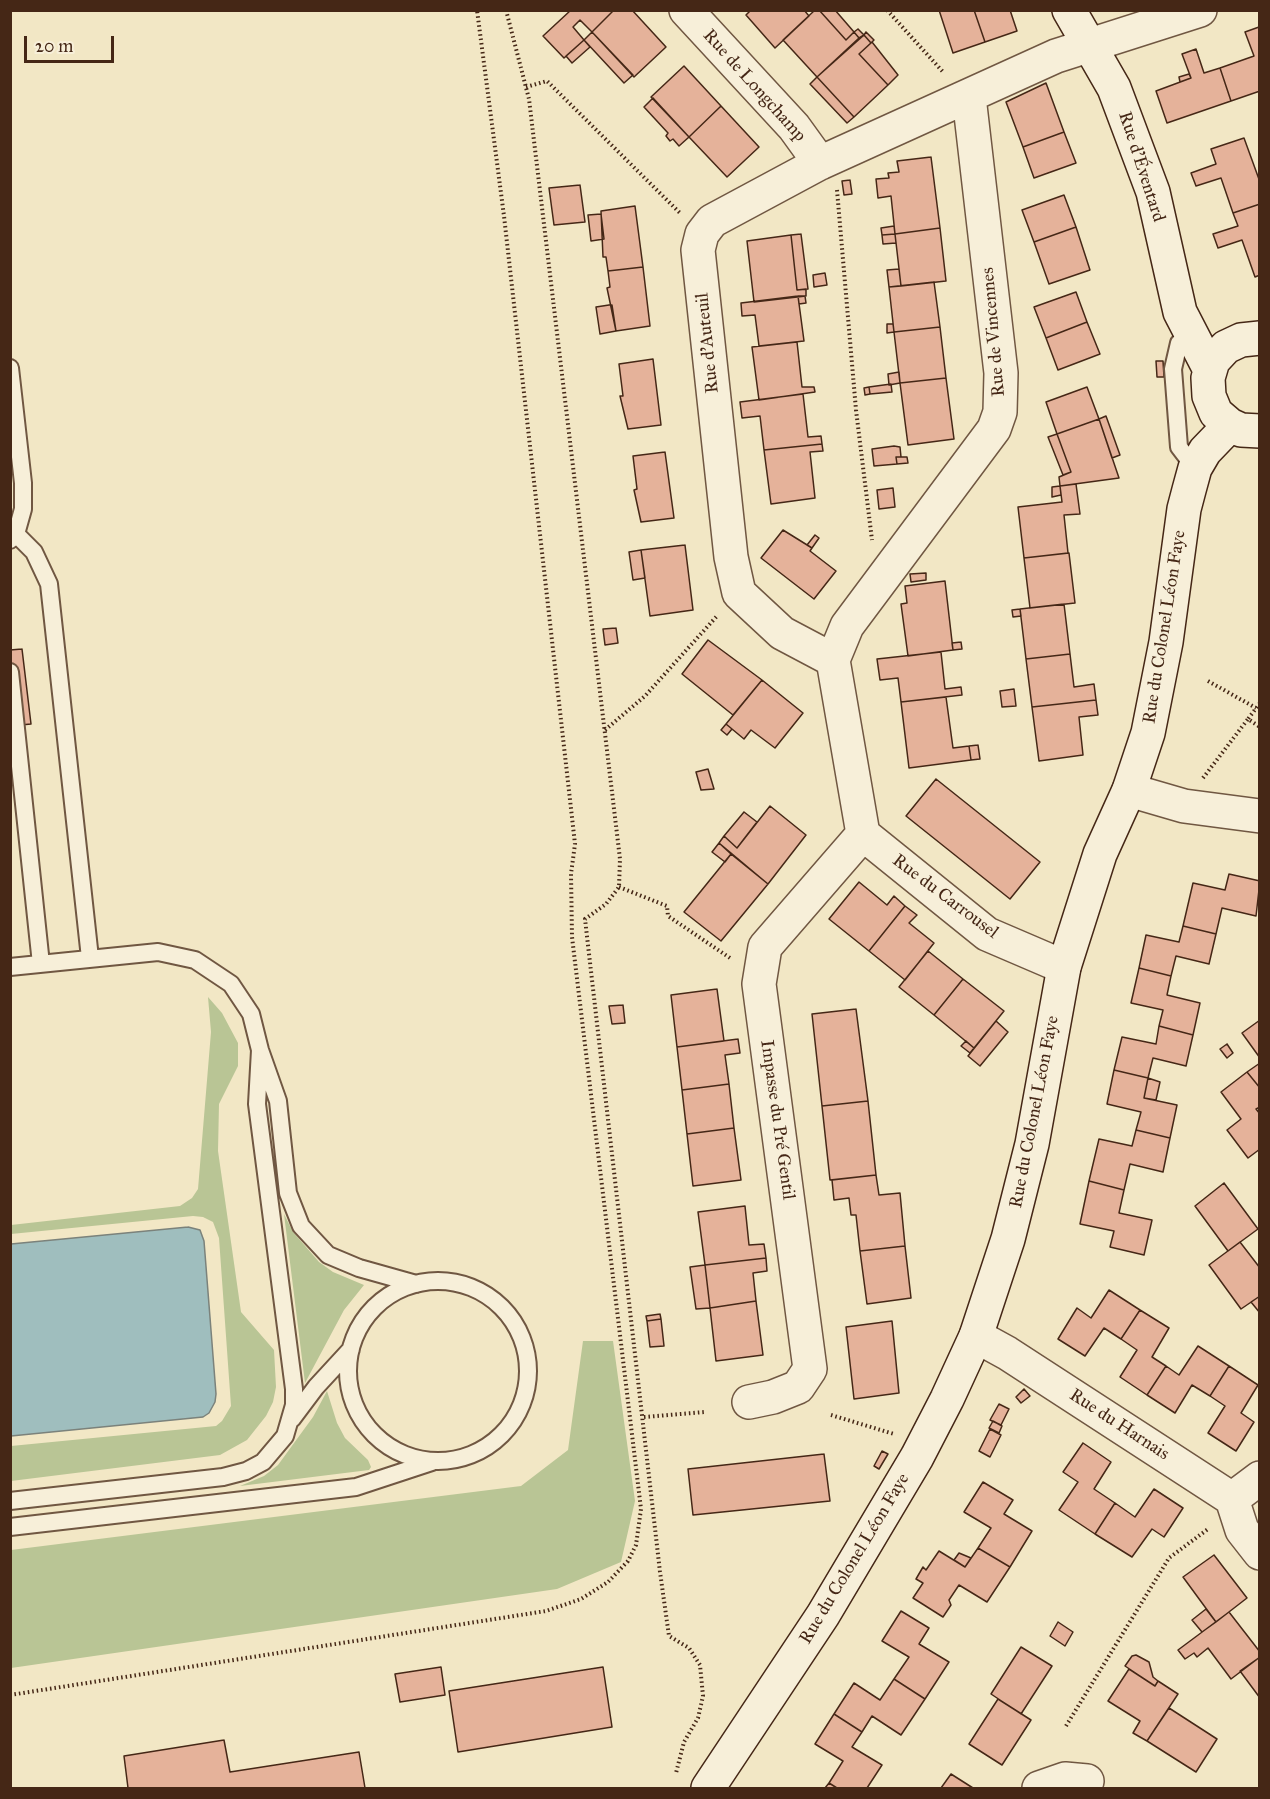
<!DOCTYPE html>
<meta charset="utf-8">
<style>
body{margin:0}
#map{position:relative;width:1270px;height:1799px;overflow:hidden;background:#f2e7c5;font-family:"IM FELL Great Primer",serif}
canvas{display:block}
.frame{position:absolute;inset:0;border:12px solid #452716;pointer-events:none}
.scale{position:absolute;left:24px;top:36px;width:90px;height:27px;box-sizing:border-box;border:3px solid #452716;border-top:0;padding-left:8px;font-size:18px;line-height:21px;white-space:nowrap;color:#452716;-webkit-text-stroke:4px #f7efd9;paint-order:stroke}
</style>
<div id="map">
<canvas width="1270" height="1799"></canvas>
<div class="frame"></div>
<div class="scale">20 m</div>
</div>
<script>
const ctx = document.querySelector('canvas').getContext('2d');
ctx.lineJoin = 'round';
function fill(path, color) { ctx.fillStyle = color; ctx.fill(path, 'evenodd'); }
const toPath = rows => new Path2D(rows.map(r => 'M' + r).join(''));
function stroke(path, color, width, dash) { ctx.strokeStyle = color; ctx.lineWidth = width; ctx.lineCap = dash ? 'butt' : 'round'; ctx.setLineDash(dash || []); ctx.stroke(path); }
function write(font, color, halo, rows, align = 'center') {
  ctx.font = font + ' "IM FELL Great Primer",serif'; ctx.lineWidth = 5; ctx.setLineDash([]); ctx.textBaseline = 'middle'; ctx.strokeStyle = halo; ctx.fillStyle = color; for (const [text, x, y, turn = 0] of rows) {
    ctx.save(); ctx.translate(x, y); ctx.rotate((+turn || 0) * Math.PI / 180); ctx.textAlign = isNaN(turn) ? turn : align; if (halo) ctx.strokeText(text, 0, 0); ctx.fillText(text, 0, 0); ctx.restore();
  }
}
fill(toPath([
 [208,997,222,1013,238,1043,238,1066,219,1104,218,1151,241,1312,274,1350,276,1387,273,1402,266,1416,247,1440,220,1455,11,1481,11,1446,216,1426,222,1421,231,1406,219,1238,213,1222,203,1217,193,1216,11,1234,11,1225,180,1206,192,1198,198,1189,211,1032],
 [284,1214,293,1232,319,1262,333,1272,364,1285,344,1310,305,1383],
 [583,1341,613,1341,635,1501,621,1562,557,1589,11,1668,11,1550,521,1486,568,1450],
 [327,1391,337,1423,345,1438,368,1460,371,1467,369,1470,240,1486,264,1476,278,1465,313,1417]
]), '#b9c595');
const water = toPath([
 [188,1227,200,1230,204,1241,216,1394,215,1402,209,1413,203,1417,11,1436,11,1244,188,1227]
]);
fill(water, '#9fbebe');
stroke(water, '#7b827b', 1.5);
const building = toPath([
 [571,10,614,10,592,32,580,20,573,27,584,40,564,58,543,36,571,10],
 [614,10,632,10,666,47,634,77,592,32,614,10],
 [751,10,804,10,809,16,775,48,746,15,751,10],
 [815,10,819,10,846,40,854,32,859,38,817,77,783,40,815,10],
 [819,10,835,10,854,32,846,40,819,10],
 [939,10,974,10,985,42,953,53,939,10],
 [974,10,1010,10,1017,31,985,42,974,10],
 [1259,27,1260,91,1231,101,1220,68,1254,56,1245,32,1259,27],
 [858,29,864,35,859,38,854,32,858,29],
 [592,32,633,75,624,83,584,40,592,32],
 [866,32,874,40,871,43,864,35,866,32],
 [864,35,871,43,859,54,888,85,854,117,817,77,864,35],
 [584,40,590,47,572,63,566,56,584,40],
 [872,42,898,75,888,85,859,54,872,42],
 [1196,49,1204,73,1220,68,1231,101,1167,123,1156,91,1191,78,1182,54,1196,49],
 [684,66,721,106,689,137,651,97,684,66],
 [1189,74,1191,78,1180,82,1179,77,1189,74],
 [817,77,854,117,847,123,810,84,817,77],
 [1046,83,1064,132,1023,147,1006,102,1046,83],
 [653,98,689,137,679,146,673,139,670,141,666,136,668,133,644,107,653,98],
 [721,106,759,147,727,177,689,137,721,106],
 [1064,132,1076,163,1034,178,1023,147,1064,132],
 [1244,138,1260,182,1260,204,1233,213,1221,178,1196,186,1191,173,1216,164,1211,149,1244,138],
 [931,157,940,228,895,234,891,196,878,198,876,179,889,178,888,173,899,172,897,161,931,157],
 [850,180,852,194,844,195,842,181,850,180],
 [580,185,585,222,554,225,549,188,580,185],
 [1064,195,1076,227,1034,242,1022,210,1064,195],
 [1260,204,1260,275,1255,277,1242,240,1218,248,1213,234,1238,226,1233,213,1260,204],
 [635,206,643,267,608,271,606,257,603,257,601,211,635,206],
 [601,214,604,239,591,241,588,215,601,214],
 [894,226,895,234,882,235,881,228,894,226],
 [1076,227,1090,270,1049,284,1034,242,1076,227],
 [940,228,946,281,901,286,895,234,940,228],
 [801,234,808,289,797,290,791,235,801,234],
 [895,234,896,243,883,244,882,235,895,234],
 [791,235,797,290,806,289,806,296,754,302,747,241,791,235],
 [643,267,650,326,616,331,607,288,610,287,608,271,643,267],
 [899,269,901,286,889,287,887,270,899,269],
 [825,273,827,285,814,287,813,275,825,273],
 [934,282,940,327,894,332,889,287,934,282],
 [1076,292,1087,322,1046,338,1034,307,1076,292],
 [798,296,805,296,806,303,799,304,798,296],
 [798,296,804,341,759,346,755,315,742,316,741,303,798,296],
 [609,305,612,305,616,331,600,334,596,307,609,305],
 [1087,322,1100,354,1058,370,1046,338,1087,322],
 [887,324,893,324,894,332,887,333,887,324],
 [940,327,946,378,900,383,894,332,940,327],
 [797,342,802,387,814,387,815,392,759,400,752,347,797,342],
 [653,359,661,425,628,429,620,396,623,396,619,364,653,359],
 [1156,361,1163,361,1164,377,1157,377,1156,361],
 [899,372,900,383,889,385,888,374,899,372],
 [946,378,954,439,908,445,900,383,946,378],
 [891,384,892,392,870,394,869,387,891,384],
 [869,387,870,394,865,395,864,388,869,387],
 [1087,387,1099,419,1057,434,1046,402,1087,387],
 [803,394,808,437,821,436,822,444,764,450,760,416,742,418,740,402,803,394],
 [1106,416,1120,455,1112,458,1099,419,1106,416],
 [1099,419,1119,478,1060,486,1059,477,1071,472,1057,434,1099,419],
 [1057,434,1071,472,1063,475,1048,437,1057,434],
 [822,444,823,451,810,452,815,498,771,504,764,450,822,444],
 [894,446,900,447,901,457,896,457,897,464,874,466,872,449,894,446],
 [665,452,674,518,641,522,634,490,637,489,633,456,665,452],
 [896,457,907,457,908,463,897,464,896,457],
 [1076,484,1080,514,1064,515,1068,553,1024,558,1018,507,1062,502,1060,486,1076,484],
 [1060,486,1061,495,1052,497,1052,487,1060,486],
 [893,488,895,507,879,509,877,490,893,488],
 [783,530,812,548,810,551,836,571,814,599,761,558,783,530],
 [815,535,819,538,812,548,807,545,815,535],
 [685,545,693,610,650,616,641,550,685,545],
 [641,550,645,578,633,580,629,552,641,550],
 [1069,553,1075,603,1030,608,1024,558,1069,553],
 [926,573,926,580,911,582,910,574,926,573],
 [945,581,953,650,908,656,901,604,907,603,905,586,945,581],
 [1064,604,1070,654,1026,659,1020,609,1064,604],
 [1020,609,1021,616,1013,617,1012,610,1020,609],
 [616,628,618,643,605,645,603,629,616,628],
 [708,640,762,680,733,715,682,674,708,640],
 [961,642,962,649,953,650,952,643,961,642],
 [22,649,31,724,10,726,10,650,22,649],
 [941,652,945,689,961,687,962,695,901,702,898,678,880,680,877,659,941,652],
 [1070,654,1074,687,1094,684,1096,700,1032,707,1026,659,1070,654],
 [762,680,803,713,775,748,751,730,744,739,726,724,762,680],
 [1014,689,1016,706,1002,707,1000,691,1014,689],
 [946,697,953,748,969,746,971,760,909,768,901,702,946,697],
 [1096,700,1098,715,1079,717,1083,755,1039,761,1032,707,1096,700],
 [726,724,732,729,727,735,721,730,726,724],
 [978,745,980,759,971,760,969,746,978,745],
 [708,769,714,789,701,790,696,772,708,769],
 [936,779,1040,862,1010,899,906,816,936,779],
 [770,806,806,835,768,884,719,843,724,836,737,848,770,806],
 [744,812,757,822,737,848,724,836,744,812],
 [719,843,731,854,725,862,712,852,719,843],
 [731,854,768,884,721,941,684,912,731,854],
 [1229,874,1260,881,1256,916,1222,908,1216,934,1183,926,1193,883,1225,890,1229,874],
 [859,882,887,905,894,896,905,906,869,951,829,919,859,882],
 [905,906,917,915,909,923,934,943,905,980,869,951,905,906],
 [1183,926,1216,934,1209,964,1176,956,1171,976,1139,968,1146,935,1179,942,1183,926],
 [928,951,963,979,934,1015,899,987,928,951],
 [1139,968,1171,976,1167,995,1200,1003,1193,1035,1159,1026,1163,1010,1131,1003,1139,968],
 [963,979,1004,1011,974,1048,934,1015,963,979],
 [717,989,724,1041,677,1047,671,995,717,989],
 [623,1005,625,1023,612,1024,609,1006,623,1005],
 [856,1009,868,1101,822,1106,812,1014,856,1009],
 [1260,1020,1260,1058,1242,1033,1260,1020],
 [996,1021,1008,1032,980,1066,968,1056,996,1021],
 [1159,1026,1193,1035,1186,1066,1153,1058,1148,1078,1114,1070,1122,1037,1156,1044,1159,1026],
 [738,1039,740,1053,725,1055,729,1084,682,1090,677,1047,738,1039],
 [966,1041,974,1048,970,1053,961,1046,966,1041],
 [1227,1044,1233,1053,1227,1058,1220,1049,1227,1044],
 [1260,1063,1260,1088,1247,1072,1260,1063],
 [1114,1070,1148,1078,1144,1098,1177,1105,1170,1138,1136,1130,1141,1112,1107,1104,1114,1070],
 [1247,1072,1260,1088,1260,1107,1256,1109,1260,1114,1260,1149,1248,1158,1227,1130,1241,1119,1221,1092,1247,1072],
 [1148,1078,1160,1082,1156,1100,1144,1098,1148,1078],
 [729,1084,734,1128,687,1134,682,1090,729,1084],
 [868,1101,876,1175,830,1180,822,1106,868,1101],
 [734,1128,741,1180,693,1186,687,1134,734,1128],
 [1136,1130,1170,1138,1163,1172,1130,1164,1124,1190,1089,1181,1099,1139,1132,1146,1136,1130],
 [876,1175,879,1195,900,1193,905,1246,860,1251,856,1215,851,1215,849,1198,834,1200,832,1180,876,1175],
 [1089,1181,1124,1190,1119,1213,1152,1220,1144,1255,1110,1247,1114,1231,1080,1224,1089,1181],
 [1224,1183,1258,1229,1228,1251,1195,1206,1224,1183],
 [745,1206,749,1245,764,1244,766,1258,705,1265,698,1212,745,1206],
 [1240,1242,1260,1268,1260,1296,1241,1309,1209,1265,1240,1242],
 [905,1246,911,1298,867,1304,860,1251,905,1246],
 [766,1258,767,1271,753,1273,756,1301,710,1308,705,1265,766,1258],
 [705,1265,710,1308,696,1309,690,1267,705,1265],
 [1109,1290,1140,1310,1121,1339,1104,1328,1085,1356,1058,1339,1077,1308,1091,1318,1109,1290],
 [1260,1296,1260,1313,1251,1302,1260,1296],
 [756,1301,763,1355,716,1361,710,1308,756,1301],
 [1140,1310,1169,1328,1152,1357,1166,1366,1147,1395,1120,1377,1137,1350,1121,1339,1140,1310],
 [660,1314,661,1319,647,1321,646,1316,660,1314],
 [661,1319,664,1346,650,1347,647,1321,661,1319],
 [892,1321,899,1393,854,1399,846,1327,892,1321],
 [1198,1346,1229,1366,1210,1396,1192,1385,1175,1413,1147,1395,1166,1366,1179,1375,1198,1346],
 [1229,1366,1258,1385,1241,1413,1254,1422,1236,1451,1208,1433,1225,1406,1210,1396,1229,1366],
 [1024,1389,1030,1396,1021,1403,1016,1397,1024,1389],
 [999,1404,1009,1409,1001,1425,990,1420,999,1404],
 [993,1421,1002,1426,999,1433,989,1428,993,1421],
 [990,1429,1001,1435,990,1457,979,1451,990,1429],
 [1083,1443,1111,1462,1094,1489,1115,1503,1095,1534,1059,1510,1078,1482,1063,1472,1083,1443],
 [882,1451,888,1454,879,1469,874,1466,882,1451],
 [824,1454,830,1501,693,1515,688,1469,824,1454],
 [983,1482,1013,1500,1004,1514,1032,1531,1010,1567,978,1548,991,1528,964,1512,983,1482],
 [1154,1489,1183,1508,1164,1537,1152,1529,1132,1557,1095,1534,1115,1503,1135,1517,1154,1489],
 [978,1548,1010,1567,987,1602,959,1585,949,1600,951,1605,943,1617,913,1598,923,1583,916,1579,923,1567,926,1570,939,1551,965,1567,978,1548],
 [959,1553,971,1558,965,1567,954,1560,959,1553],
 [1214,1555,1247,1598,1216,1622,1183,1577,1214,1555],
 [1206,1609,1216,1622,1202,1632,1192,1620,1206,1609],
 [901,1611,929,1628,919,1644,949,1662,925,1699,894,1679,909,1657,882,1641,901,1611],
 [1229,1612,1260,1652,1260,1657,1231,1679,1208,1648,1197,1657,1194,1653,1185,1659,1178,1650,1229,1612],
 [1058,1622,1073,1632,1065,1646,1050,1636,1058,1622],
 [1021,1647,1052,1666,1021,1714,991,1694,1021,1647],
 [1136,1655,1149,1662,1153,1677,1158,1681,1155,1686,1125,1666,1132,1656,1136,1655],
 [1260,1657,1260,1698,1240,1671,1260,1657],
 [441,1667,445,1695,400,1702,395,1674,441,1667],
 [603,1667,612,1727,458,1752,449,1691,603,1667],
 [1129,1669,1155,1686,1158,1681,1178,1694,1147,1741,1133,1733,1140,1721,1108,1701,1129,1669],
 [894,1679,925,1699,901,1735,872,1716,862,1732,834,1714,854,1683,880,1700,894,1679],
 [998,1699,1031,1720,1002,1765,969,1744,998,1699],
 [1169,1708,1217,1739,1196,1772,1147,1741,1169,1708],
 [834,1714,862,1732,852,1747,882,1765,867,1788,837,1788,829,1783,843,1761,815,1744,834,1714],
 [224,1740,230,1772,359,1752,365,1788,128,1788,124,1756,224,1740],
 [951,1774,973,1788,941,1788,951,1774],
 [829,1783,837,1788,825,1788,829,1783]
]);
fill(building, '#e5b29a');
stroke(building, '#452716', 1.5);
const lane = toPath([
 [1192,332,1179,343,1173,369,1179,447,1195,468],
 [10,368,23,483,23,509,16,534,10,540],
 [16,534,34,552,49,584,90,958],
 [10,672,41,964],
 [10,967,158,952,195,960,231,984,251,1014,260,1050,278,1101,288,1193,301,1226,328,1255,359,1268,416,1284],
 '348 1371a90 90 0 1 1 180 0a90 90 0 1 1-180 0Z',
 [292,1419,316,1387,351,1349],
 [10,1501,223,1477,246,1471,263,1462,285,1436,294,1405,294,1389,257,1104,260,1050],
 [10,1527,356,1487,432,1462]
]);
const street = toPath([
 [686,10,794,127,820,163],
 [833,660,847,626,994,429,1000,412,1001,373,969,97],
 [1129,790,1184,806,1260,816],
 [863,834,833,660,782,633,739,593,731,557,698,250,702,234,712,221,820,163,1056,56,1200,10],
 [863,834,987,934,1064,967],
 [976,1336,1007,1353,1232,1499,1260,1478],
 [749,1402,773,1397,798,1387,810,1369,759,984,765,947,863,834],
 [1232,1499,1242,1530,1260,1553],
 [1039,1788,1065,1779,1087,1781]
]);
const secondary = toPath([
 [1069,10,1114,88,1153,192,1180,312,1210,370],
 [1260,338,1241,340,1226,347,1213,361,1208,378,1209,396,1216,413,1230,425,1241,430,1260,431],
 [708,1788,823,1615,917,1457,947,1399,976,1336,1008,1239,1032,1144,1064,967,1100,854,1129,790,1148,733,1166,642,1184,509,1189,490,1195,468,1205,451,1230,425]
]);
stroke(lane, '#705742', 20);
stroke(street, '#705742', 36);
stroke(secondary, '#452716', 36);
stroke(toPath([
 [506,10,529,99,620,859,619,887,606,904,585,919,660,1572,669,1636,689,1648,700,1665,703,1696,698,1718,684,1742,676,1773],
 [887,10,944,73],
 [526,87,547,81,680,213],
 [837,190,856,410,872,540],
 [1208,681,1256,708],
 [1260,703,1248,719,1260,727],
 [605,730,645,696,717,616],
 [1203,778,1248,719],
 [619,887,667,906,668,916,730,958],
 [831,1415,894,1434],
 [644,1417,705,1412],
 [10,1695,546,1611,581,1599,608,1582,628,1561,636,1545,641,1509,572,937,571,874,575,844,504,216,477,10],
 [1066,1726,1169,1558,1208,1529]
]), '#452716', 4, [1.5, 3]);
stroke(lane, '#f7efd9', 16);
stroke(street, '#f7efd9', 33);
stroke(secondary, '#f7efd9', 33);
write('18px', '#452716', '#f7efd9', [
 ["Rue de Longchamp",754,86,48],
 ["Rue d'Éventard",1141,167,72],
 ["Rue de Vincennes",994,332,-95],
 ["Rue d'Auteuil",708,343,-96],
 ["Rue du Colonel Léon Faye",1165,627,-81],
 ["Rue du Carrousel",945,897,37],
 ["Rue du Colonel Léon Faye",1035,1112,-79],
 ["Impasse du Pré Gentil",777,1120,82],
 ["Rue du Harnais",1119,1425,33],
 ["Rue du Colonel Léon Faye",855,1559,-59]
]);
</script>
